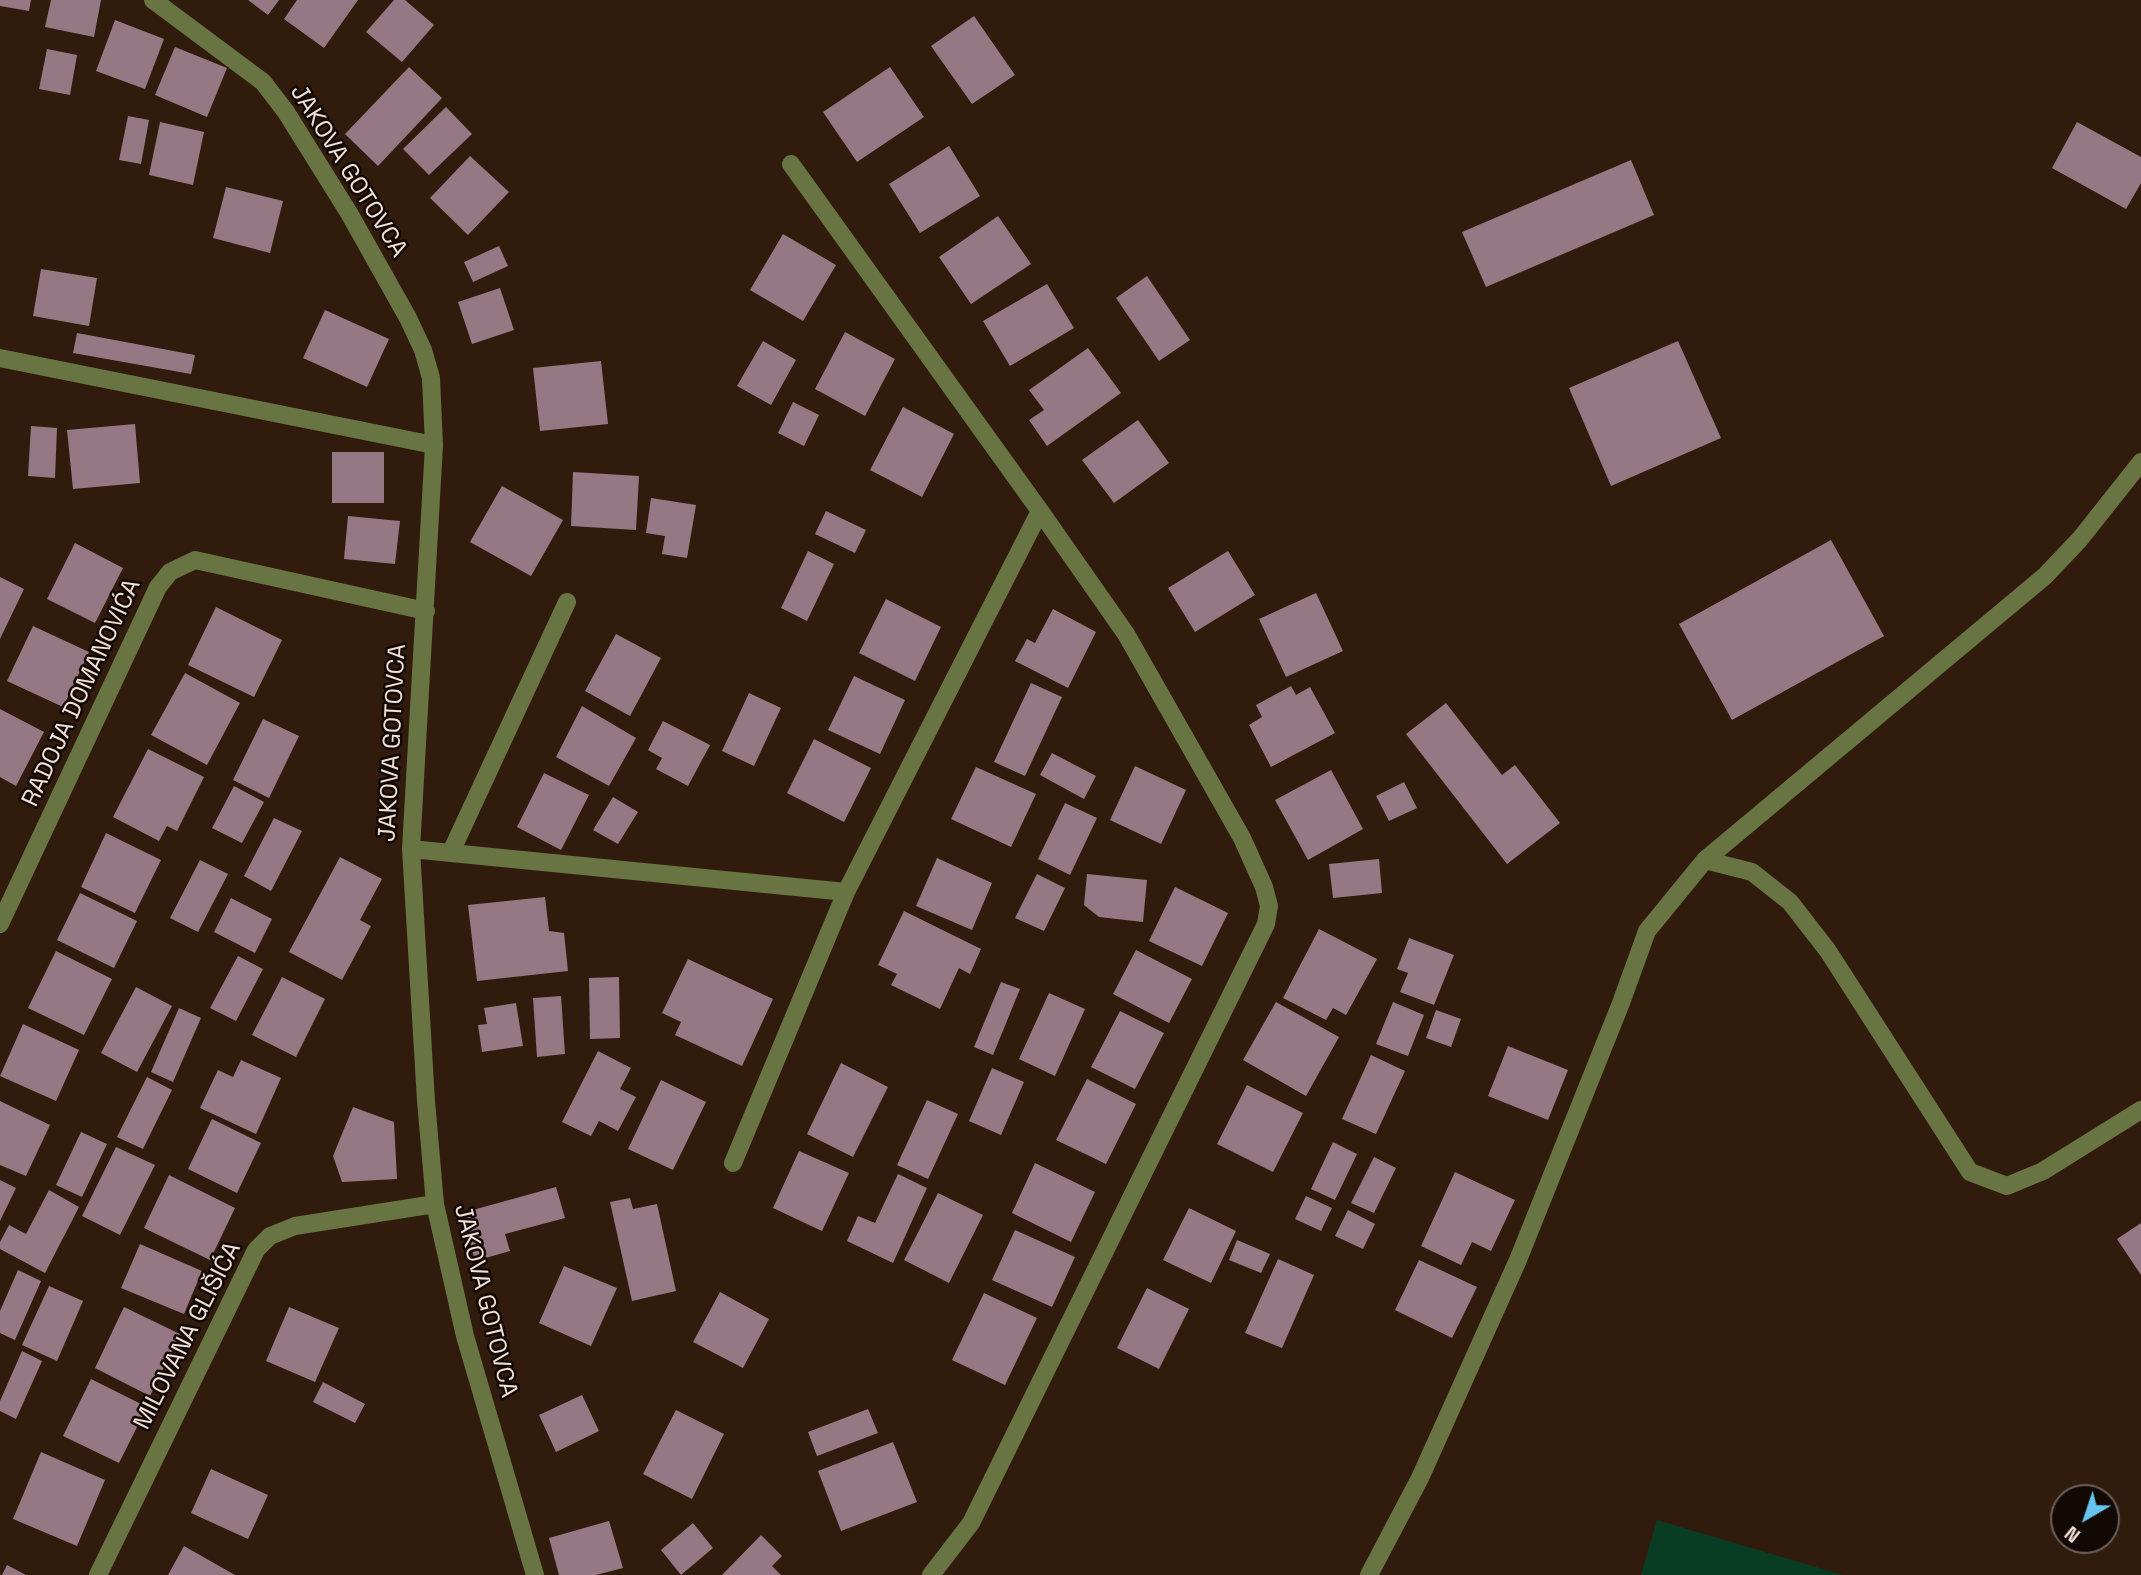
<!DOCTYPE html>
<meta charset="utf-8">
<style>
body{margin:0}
#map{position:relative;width:2141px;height:1575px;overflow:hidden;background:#311b0d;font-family:"Space Grotesk",sans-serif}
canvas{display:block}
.north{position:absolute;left:2050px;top:1484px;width:70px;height:70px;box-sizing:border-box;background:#120804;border:2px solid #6b5f59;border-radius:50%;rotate:219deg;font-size:19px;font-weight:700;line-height:28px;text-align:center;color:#f1e1d8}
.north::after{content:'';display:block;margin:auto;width:24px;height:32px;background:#66c4ef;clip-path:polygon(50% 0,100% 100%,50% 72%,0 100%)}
</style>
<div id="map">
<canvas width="2141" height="1575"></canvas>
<div class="north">N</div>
</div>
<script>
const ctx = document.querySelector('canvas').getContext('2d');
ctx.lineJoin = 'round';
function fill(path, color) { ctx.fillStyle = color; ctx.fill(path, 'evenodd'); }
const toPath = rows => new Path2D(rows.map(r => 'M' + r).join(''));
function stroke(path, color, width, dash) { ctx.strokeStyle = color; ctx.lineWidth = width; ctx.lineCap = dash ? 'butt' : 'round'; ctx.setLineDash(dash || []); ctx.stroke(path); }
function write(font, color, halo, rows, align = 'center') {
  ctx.font = font + ' "Space Grotesk",sans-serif'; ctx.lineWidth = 5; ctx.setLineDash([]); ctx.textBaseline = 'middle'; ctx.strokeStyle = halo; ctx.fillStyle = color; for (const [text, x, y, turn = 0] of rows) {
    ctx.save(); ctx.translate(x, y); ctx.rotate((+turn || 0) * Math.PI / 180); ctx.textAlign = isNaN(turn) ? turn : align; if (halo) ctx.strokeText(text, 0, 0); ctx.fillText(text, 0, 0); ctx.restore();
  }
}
fill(toPath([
 [1657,1520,1843,1575,1641,1575]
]), '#083d23');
fill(toPath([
 [0,0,31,0,29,11,0,6],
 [51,0,101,0,94,37,45,27],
 [248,0,279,0,268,15],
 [297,0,358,0,324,48,284,19],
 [394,0,405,0,434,25,402,62,366,32],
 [974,16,1015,75,972,104,931,46],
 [115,20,164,39,145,89,96,71],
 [175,47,227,68,207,117,155,95],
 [47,49,77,55,70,95,39,89],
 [409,67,442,98,378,166,345,134],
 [890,67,924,117,857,162,823,112],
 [446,107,472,134,429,175,403,149],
 [128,116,149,120,141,164,119,160],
 [160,122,204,132,193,185,149,175],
 [2077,122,2141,157,2141,183,2126,209,2052,168],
 [949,146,980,196,920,233,889,184],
 [470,156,509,192,468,235,430,198],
 [1631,160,1654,215,1486,287,1462,232],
 [226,187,283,201,270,253,213,238],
 [998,216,1031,264,971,304,939,257],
 [783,234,836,265,803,321,750,290],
 [499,246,508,266,473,282,464,262],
 [41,269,97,278,89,326,33,316],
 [1147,276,1190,340,1159,361,1116,298],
 [1047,284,1074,328,1010,366,983,321],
 [500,288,514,330,472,344,458,302],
 [325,310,389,339,367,387,303,358],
 [845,332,895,359,865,416,815,389],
 [77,333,195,355,191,374,73,353],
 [763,341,796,360,771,405,737,386],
 [1678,341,1721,438,1611,486,1569,388],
 [1088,348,1121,393,1047,446,1029,420,1044,410,1029,390],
 [601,361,608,424,540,431,533,368],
 [793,402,819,415,804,446,778,433],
 [903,407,954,434,922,497,870,470],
 [1138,420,1169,463,1114,503,1082,460],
 [135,424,140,483,73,489,67,430],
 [31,426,57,428,55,478,28,476],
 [332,452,384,452,384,503,332,503],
 [573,472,639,476,636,530,571,526],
 [502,486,563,520,531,576,470,542],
 [651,498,696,505,687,558,662,554,665,536,646,533],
 [826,511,866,530,855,553,815,534],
 [348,516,400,521,395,564,344,559],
 [1831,540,1884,636,1732,720,1679,624],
 [75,543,123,568,95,623,47,599],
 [808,551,834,564,807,621,781,608],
 [1228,551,1255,595,1195,632,1168,588],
 [0,577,24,589,0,639],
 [1316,593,1343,651,1286,677,1259,619],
 [886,599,941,627,915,681,859,653],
 [216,607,282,640,254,697,188,665],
 [1053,609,1096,632,1068,688,1015,661,1027,639,1035,643],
 [33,626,89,652,63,707,7,681],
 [616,634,661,658,630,716,585,691],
 [185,673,240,703,207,765,151,735],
 [854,676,905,700,880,754,828,730],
 [1031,683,1062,697,1025,776,994,762],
 [1291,686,1296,695,1310,687,1335,733,1271,767,1249,725,1262,717,1256,705],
 [749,693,781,708,754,766,722,751],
 [1446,703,1502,775,1515,765,1560,823,1507,864,1406,734],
 [582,706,636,738,609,786,556,757],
 [0,709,44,732,16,786,0,777],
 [263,719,299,736,269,798,233,780],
 [663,721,710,745,688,786,656,769,662,758,648,750],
 [814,739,871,768,844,822,787,793],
 [148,749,204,777,177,831,167,826,159,841,113,817],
 [1052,753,1096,776,1084,799,1040,775],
 [1135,766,1186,790,1161,844,1110,820],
 [976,767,1036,794,1011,847,951,819],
 [1331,770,1363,829,1308,860,1275,800],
 [544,773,589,795,561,850,517,827],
 [1404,782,1417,808,1389,821,1376,796],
 [234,786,264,802,242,843,212,828],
 [613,797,638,812,618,844,593,830],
 [1065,803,1097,818,1070,875,1038,859],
 [274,818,302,831,271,891,244,876],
 [106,833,161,860,135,913,81,887],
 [340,857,382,879,360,920,371,926,342,980,289,952],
 [937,858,992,883,972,930,916,906],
 [1379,859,1382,893,1333,898,1329,864],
 [200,860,228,874,198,932,170,918],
 [1037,874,1065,888,1044,931,1015,918],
 [1087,874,1147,880,1143,922,1099,917,1084,905],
 [1175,887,1228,913,1202,966,1149,941],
 [80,893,137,921,114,968,57,940],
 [545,897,549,931,564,933,568,971,477,981,468,905],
 [231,898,272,919,255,953,214,932],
 [904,911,981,949,970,974,959,968,940,1009,891,985,897,974,878,965],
 [1319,929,1377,959,1346,1015,1333,1008,1326,1020,1283,998],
 [1409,938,1454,955,1434,1005,1400,992,1408,973,1397,969],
 [1136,950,1192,979,1169,1023,1113,994],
 [56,951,112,979,84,1035,28,1008],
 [238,956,263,969,236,1021,210,1008],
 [688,959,773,999,742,1066,675,1035,681,1022,662,1013],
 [282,977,325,999,296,1057,252,1035],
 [619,977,620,1038,590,1039,589,978],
 [1001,982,1020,989,993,1055,974,1047],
 [136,987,172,1006,137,1072,101,1053],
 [1049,993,1085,1009,1055,1076,1019,1059],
 [561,996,565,1054,537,1057,533,998],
 [1276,1002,1339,1037,1306,1096,1243,1060],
 [1393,1002,1424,1015,1408,1056,1376,1044],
 [516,1003,523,1046,482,1052,478,1025,487,1024,484,1008],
 [179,1008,201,1018,173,1082,151,1072],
 [1436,1010,1461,1019,1451,1047,1426,1038],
 [1120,1011,1164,1033,1135,1089,1091,1067],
 [23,1024,79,1050,56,1101,0,1076],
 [1508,1046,1568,1070,1548,1120,1488,1096],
 [598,1051,631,1068,620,1089,636,1097,618,1131,599,1121,591,1136,562,1122],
 [1371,1055,1405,1071,1376,1134,1342,1119],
 [241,1060,281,1078,256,1134,200,1108,218,1070,233,1077],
 [841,1063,888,1087,853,1157,807,1134],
 [992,1068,1024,1082,1001,1135,969,1121],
 [147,1077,172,1090,143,1149,117,1137],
 [1087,1079,1136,1104,1106,1164,1056,1140],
 [661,1080,706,1102,673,1170,628,1149],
 [1247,1085,1303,1113,1273,1172,1217,1144],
 [927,1100,958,1114,928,1179,897,1165],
 [0,1101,50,1125,26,1176,0,1165],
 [353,1107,394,1122,397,1179,342,1182,333,1156],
 [212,1119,261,1143,237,1193,188,1169],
 [81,1132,107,1144,82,1197,56,1185],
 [1333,1142,1357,1154,1335,1200,1311,1189],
 [116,1147,155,1165,120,1235,82,1216],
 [799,1151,849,1173,822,1231,773,1208],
 [1374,1157,1396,1168,1374,1213,1351,1203],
 [1035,1163,1095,1192,1071,1242,1012,1213],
 [1455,1172,1515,1200,1491,1251,1472,1242,1461,1265,1421,1246],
 [898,1174,927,1188,893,1263,847,1241,858,1216,875,1223],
 [169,1175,235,1208,210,1260,144,1228],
 [0,1180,16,1188,0,1221],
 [556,1187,565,1218,505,1234,510,1251,475,1261,462,1213],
 [49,1190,79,1207,45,1273,0,1249,0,1242,9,1225,26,1234],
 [938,1193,983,1215,949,1283,904,1260],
 [1306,1196,1332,1208,1321,1231,1295,1219],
 [630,1198,633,1209,657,1204,676,1291,632,1301,610,1202],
 [1189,1208,1236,1231,1211,1283,1163,1260],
 [1348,1210,1375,1224,1363,1249,1335,1236],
 [2141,1223,2141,1275,2117,1239],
 [1015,1230,1075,1257,1052,1307,992,1280],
 [1237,1240,1270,1254,1261,1273,1229,1260],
 [140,1244,202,1271,184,1314,121,1288],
 [1278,1259,1314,1275,1282,1348,1245,1333],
 [1419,1260,1477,1287,1452,1338,1395,1310],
 [564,1266,617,1288,591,1346,539,1323],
 [18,1270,41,1281,15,1340,0,1333,0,1311],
 [49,1286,83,1301,57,1361,22,1345],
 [1147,1288,1189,1309,1159,1369,1117,1348],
 [720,1292,769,1319,743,1368,693,1342],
 [984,1293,1037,1318,1005,1385,952,1360],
 [124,1307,180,1334,150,1396,95,1368],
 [289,1307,339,1328,315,1382,266,1361],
 [22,1351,42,1361,16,1419,0,1411,0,1401],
 [91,1379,147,1407,119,1463,63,1436],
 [323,1382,365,1404,355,1423,313,1402],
 [582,1395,599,1431,556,1452,539,1415],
 [868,1409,878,1433,817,1456,808,1432],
 [676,1410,724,1434,692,1499,643,1474],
 [893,1442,917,1502,841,1531,818,1471],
 [41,1452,105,1480,77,1546,13,1519],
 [211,1469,268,1495,248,1539,191,1513],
 [609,1521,623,1568,596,1575,559,1575,549,1538],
 [693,1523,713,1548,681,1575,661,1550],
 [761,1535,782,1556,772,1566,781,1575,722,1575],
 [184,1546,235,1575,168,1575],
 [7,1565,26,1575,2,1575]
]), '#967885');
stroke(toPath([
 [153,0,263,82,286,112,349,213,408,318,423,350,431,378,434,445,411,849,426,1101,435,1204,465,1336,535,1575],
 [0,358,434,445],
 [411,849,846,892],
 [451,852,567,602],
 [1705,860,1752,872,1790,902,1828,951,1970,1172,2007,1186,2043,1171,2141,1110],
 [0,924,158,587,170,572,195,560,426,611],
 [733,1163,846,892,1040,511,791,164],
 [98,1575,256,1250,270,1236,295,1226,435,1204],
 [931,1575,971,1523,1266,924,1269,906,1264,887,1242,838,1126,634,1040,511],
 [1369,1575,1420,1478,1518,1260,1621,1003,1647,931,1705,860,2045,576,2080,539,2141,462]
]), '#687441', 18);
write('24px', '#f1e1d8', '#120804', [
 ["JAKOVA GOTOVCA",348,171,58],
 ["RADOJA DOMANOVIĆA",82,693,-65],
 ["JAKOVA GOTOVCA",393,743,-87],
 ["JAKOVA GOTOVCA",485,1301,76],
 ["MILOVANA GLIŠIĆA",188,1336,-63]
]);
</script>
